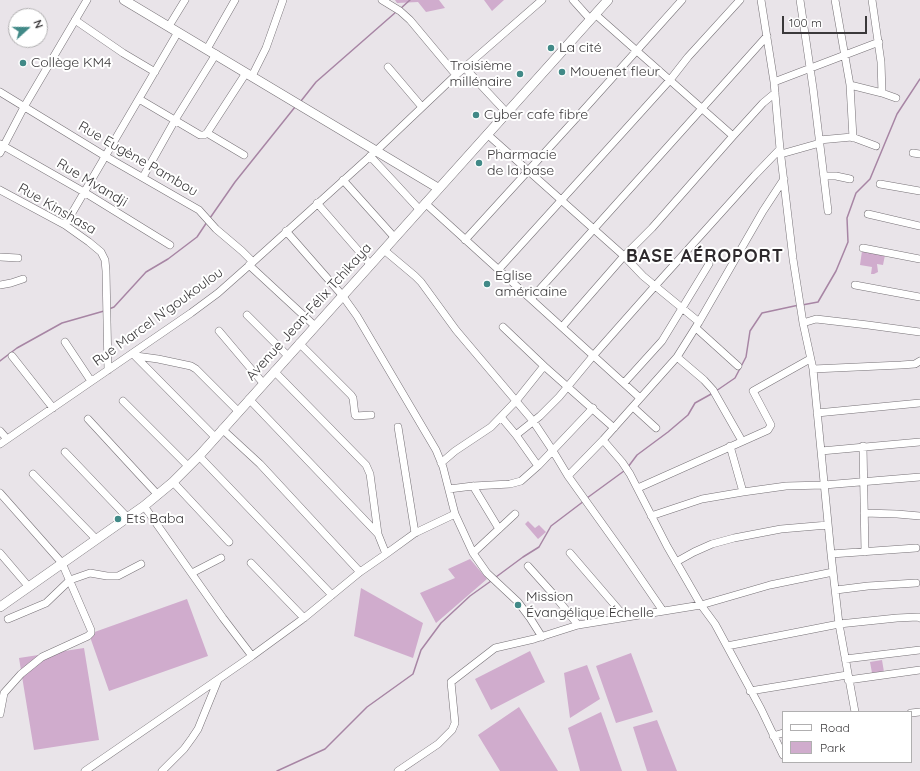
<!DOCTYPE html>
<meta charset="utf-8">
<style>
body{margin:0}
#map{position:relative;width:920px;height:771px;overflow:hidden;background:#e9e4e9;font-family:Quicksand,sans-serif}
canvas{display:block}
.legend{position:absolute;left:782px;top:711px;width:130px;height:52px;box-sizing:border-box;background:#fff;border:1px solid #b0afb0;margin:0;padding:5px 7px;list-style:none;font-size:12px;color:#3a383a}
.legend li{display:flex;align-items:center;gap:8px;height:20px}
.legend b{width:20px;border:1px solid #b0afb0}
.north{position:absolute;left:8px;top:8px;width:40px;height:40px;box-sizing:border-box;background:#fff;border:1px solid #b0afb0;border-radius:50%;rotate:69deg;font-size:11px;font-weight:700;line-height:16px;text-align:center;color:#3a383a}
.north::after{content:'';display:block;margin:auto;width:14px;height:18px;background:#418987;clip-path:polygon(50% 0,100% 100%,50% 72%,0 100%)}
.scale{position:absolute;left:782px;top:16px;width:85px;height:18px;box-sizing:border-box;border:2px solid #3a383a;border-top:0;padding-left:5px;font-size:12px;line-height:14px;white-space:nowrap;color:#3a383a;-webkit-text-stroke:3px #fff;paint-order:stroke}
</style>
<div id="map">
<canvas width="920" height="771"></canvas>
<ul class="legend">
<li><b style="height:5px;background:#fff"></b>Road</li>
<li><b style="height:11px;background:#d0accd"></b>Park</li>
</ul>
<div class="north">N</div>
<div class="scale">100 m</div>
</div>
<script>
const ctx = document.querySelector('canvas').getContext('2d');
ctx.lineJoin = 'round';
function fill(path, color) { ctx.fillStyle = color; ctx.fill(path, 'evenodd'); }
const toPath = rows => new Path2D(rows.map(r => 'M' + r).join(''));
function stroke(path, color, width, dash) { ctx.strokeStyle = color; ctx.lineWidth = width; ctx.lineCap = dash ? 'butt' : 'round'; ctx.setLineDash(dash || []); ctx.stroke(path); }
function write(font, color, halo, rows, align = 'center') {
  ctx.font = font + ' Quicksand,sans-serif'; ctx.lineWidth = 4; ctx.setLineDash([]); ctx.textBaseline = 'middle'; ctx.strokeStyle = halo; ctx.fillStyle = color; for (const [text, x, y, turn = 0] of rows) {
    ctx.save(); ctx.translate(x, y); ctx.rotate((+turn || 0) * Math.PI / 180); ctx.textAlign = isNaN(turn) ? turn : align; if (halo) ctx.strokeText(text, 0, 0); ctx.fillText(text, 0, 0); ctx.restore();
  }
}
fill(toPath([
 [395,0,439,0,445,8,426,12,418,2,397,3],
 [484,0,504,0,492,11],
 [862,251,885,255,883,265,877,264,878,272,874,274,871,274,872,267,860,265],
 [528,521,535,528,539,525,546,532,538,539,525,524],
 [470,559,487,579,436,623,420,593,455,578,448,569],
 [361,588,423,623,413,658,354,636],
 [187,599,208,656,109,691,89,634],
 [84,648,99,740,34,750,19,658],
 [530,651,545,682,491,710,475,679],
 [631,653,653,712,616,723,596,666],
 [882,660,884,672,872,673,870,662],
 [587,665,600,699,570,718,564,673],
 [519,707,558,771,500,771,478,735],
 [601,712,622,771,580,771,568,728],
 [657,720,677,771,647,771,633,727]
]), '#d0accd');
stroke(toPath([
 [400,9,410,0],
 [301,101,316,82,396,12],
 [210,218,235,182,295,107],
 [802,305,818,302,836,271,848,242,847,218,856,193,870,179,897,114,920,79],
 [109,309,114,307,146,272,168,259,197,237,207,222],
 [0,361,17,348,62,323,104,311],
 [716,391,735,378,746,357,750,331,762,313,799,305],
 [628,467,637,455,668,432,688,415,695,403,713,393],
 [587,498,624,471],
 [496,577,523,557,539,547,551,526,584,501],
 [277,771,325,749,367,707,413,674,421,650,441,623,470,596,491,581]
]), '#a785a4', 1.5);
const minor = toPath([
 [382,0,400,11,410,20,456,75],
 [573,0,590,19],
 [761,0,774,82,780,149,793,259,803,323,813,369,831,554,839,624,855,712],
 [800,0,813,88,828,211],
 [835,0,850,85,853,138],
 [872,0,881,62,882,93],
 [595,14,733,136],
 [75,20,123,53,155,72],
 [169,26,185,0],
 [207,49,235,0],
 [388,67,422,107],
 [465,68,506,112],
 [252,76,266,48,283,0],
 [774,82,879,42],
 [850,85,882,93,896,98],
 [0,92,105,156,199,210,216,229,242,251,253,262],
 [139,99,200,135,204,135,207,133,246,73],
 [207,133,244,155],
 [487,134,624,256,643,276,699,322],
 [819,140,852,137,876,146],
 [0,144,84,192,170,245],
 [0,153,24,107,87,0],
 [913,153,920,154],
 [781,154,820,143],
 [370,156,419,209],
 [825,176,836,176,850,179],
 [143,177,175,120,216,54],
 [343,180,395,238],
 [880,184,920,191],
 [0,190,65,225,89,242,101,252,105,260,106,271,108,370],
 [317,203,370,264],
 [425,203,640,398],
 [868,214,920,226],
 [65,225,178,32],
 [286,231,342,295,357,316,436,450,443,467,455,514,473,553,487,573,518,602,530,618,542,637],
 [465,240,579,115,682,0],
 [863,248,920,259],
 [384,250,415,276,421,282,456,330,533,421,553,451,568,476,626,557,663,611],
 [0,257,18,258],
 [249,265,315,326],
 [499,269,614,142,670,80,688,57,740,0],
 [0,285,11,283,23,279],
 [855,285,920,297],
 [531,299,767,36],
 [247,315,288,356],
 [803,323,816,319,868,325,920,332],
 [503,327,544,366,614,428],
 [562,327,624,256,652,228,733,136,763,103,775,93],
 [696,328,738,366],
 [219,331,263,383],
 [65,342,91,381],
 [299,343,351,395,353,398,355,415,356,416,371,415],
 [12,356,53,408],
 [135,356,215,437],
 [136,356,158,359,191,366,196,369,238,411],
 [677,357,704,380,713,390,742,441],
 [813,369,901,365,915,364,920,361],
 [274,371,366,465,370,474,378,534],
 [624,383,662,341,709,264],
 [249,399,378,534,386,554],
 [123,401,188,466],
 [633,407,656,428],
 [817,413,920,403],
 [501,417,516,435,538,466],
 [88,419,158,495],
 [398,427,415,533],
 [222,429,260,464,360,572],
 [0,431,7,439],
 [516,435,540,416,559,397,593,356,655,286,755,175,780,149],
 [603,440,622,462,630,474,667,546,701,605,715,624,761,709,783,755],
 [0,444,191,313,218,293,253,262,376,151,456,75,542,0],
 [730,446,743,492],
 [863,446,865,552],
 [821,451,920,442],
 [65,452,128,518],
 [199,456,332,595],
 [441,463,455,451,491,427,516,401,544,366],
 [33,474,96,539],
 [568,476,603,440,677,357,699,322,763,211,784,179],
 [173,482,229,542],
 [473,486,499,529],
 [638,488,768,430,771,425,753,391,810,359],
 [449,489,473,486,510,484,521,481,538,466,593,408],
 [0,493,62,563,91,630,91,633,88,636,42,657,21,674,4,693,0,714],
 [144,506,223,618,252,656,304,618,360,572,386,554,415,533,455,514],
 [864,513,897,514,920,516],
 [651,516,702,499,743,492,786,486,824,485,920,477],
 [0,553,29,587],
 [473,553,515,514],
 [570,553,625,617],
 [831,554,916,548],
 [676,562,694,552,712,544,734,538,781,529,828,525],
 [251,563,304,618],
 [528,566,554,595,578,625],
 [192,573,221,558],
 [836,590,868,586,916,583],
 [8,619,46,603,70,580,90,573,107,576,118,576,141,564],
 [727,646,839,624,897,618,918,617,920,618],
 [845,659,920,650],
 [848,680,920,670],
 [750,691,847,675],
 [911,713,920,712],
 [773,736,783,733],
 [85,771,252,656],
 [162,771,184,749,192,738,198,729,218,680],
 [398,771,438,744,452,730,455,723,451,682,495,648,534,639,578,625,701,605,770,585,833,572]
]);
const tertiary = toPath([
 [124,0,438,188],
 [0,607,144,506,173,482,199,456,608,0]
]);
stroke(minor, '#767176', 8);
stroke(tertiary, '#767176', 10);
stroke(minor, '#fff', 7);
stroke(tertiary, '#fff', 9);
for (const [x, y, r, color] of [
 [551,48,4,"#418987"],
 [23,63,4,"#418987"],
 [562,72,4,"#418987"],
 [520,74,4,"#418987"],
 [476,115,4,"#418987"],
 [479,163,4,"#418987"],
 [487,284,4,"#418987"],
 [118,519,4,"#418987"],
 [518,605,4,"#418987"]
]) { const dot = new Path2D(); dot.arc(x, y, r, 0, 2 * Math.PI); ctx.fillStyle = color; ctx.fill(dot); stroke(dot, '#fff', 1.5); }
write('14px', '#3a383a', '#fff', [
 ["La cité",559,48],
 ["Collège KM4",31,63],
 ["Troisième",512,66,"right"],
 ["millénaire",512,82,"right"],
 ["Mouenet fleur",570,72],
 ["Cyber cafe fibre",484,115],
 ["Pharmacie",487,155],
 ["de la base",487,171],
 ["Eglise",495,276],
 ["américaine",495,292],
 ["Ets Baba",126,519],
 ["Mission",526,597],
 ["Évangélique Échelle",526,613]
], 'left');
write('14px', '#3a383a', '#fff', [
 ["Rue Eugène Pambou",138,159,30],
 ["Rue Mvandji",92,183,31],
 ["Rue Kinshasa",57,209,30],
 ["Avenue Jean-Félix Tchikaya",309,312,-48],
 ["Rue Marcel N'goukoulou",158,317,-36]
]);
ctx.letterSpacing = '1px';
write('bold 18px', '#2e2a2d', '#fff', [
 ["BASE AÉROPORT",705,257]
]);
ctx.letterSpacing = '0px';
</script>
